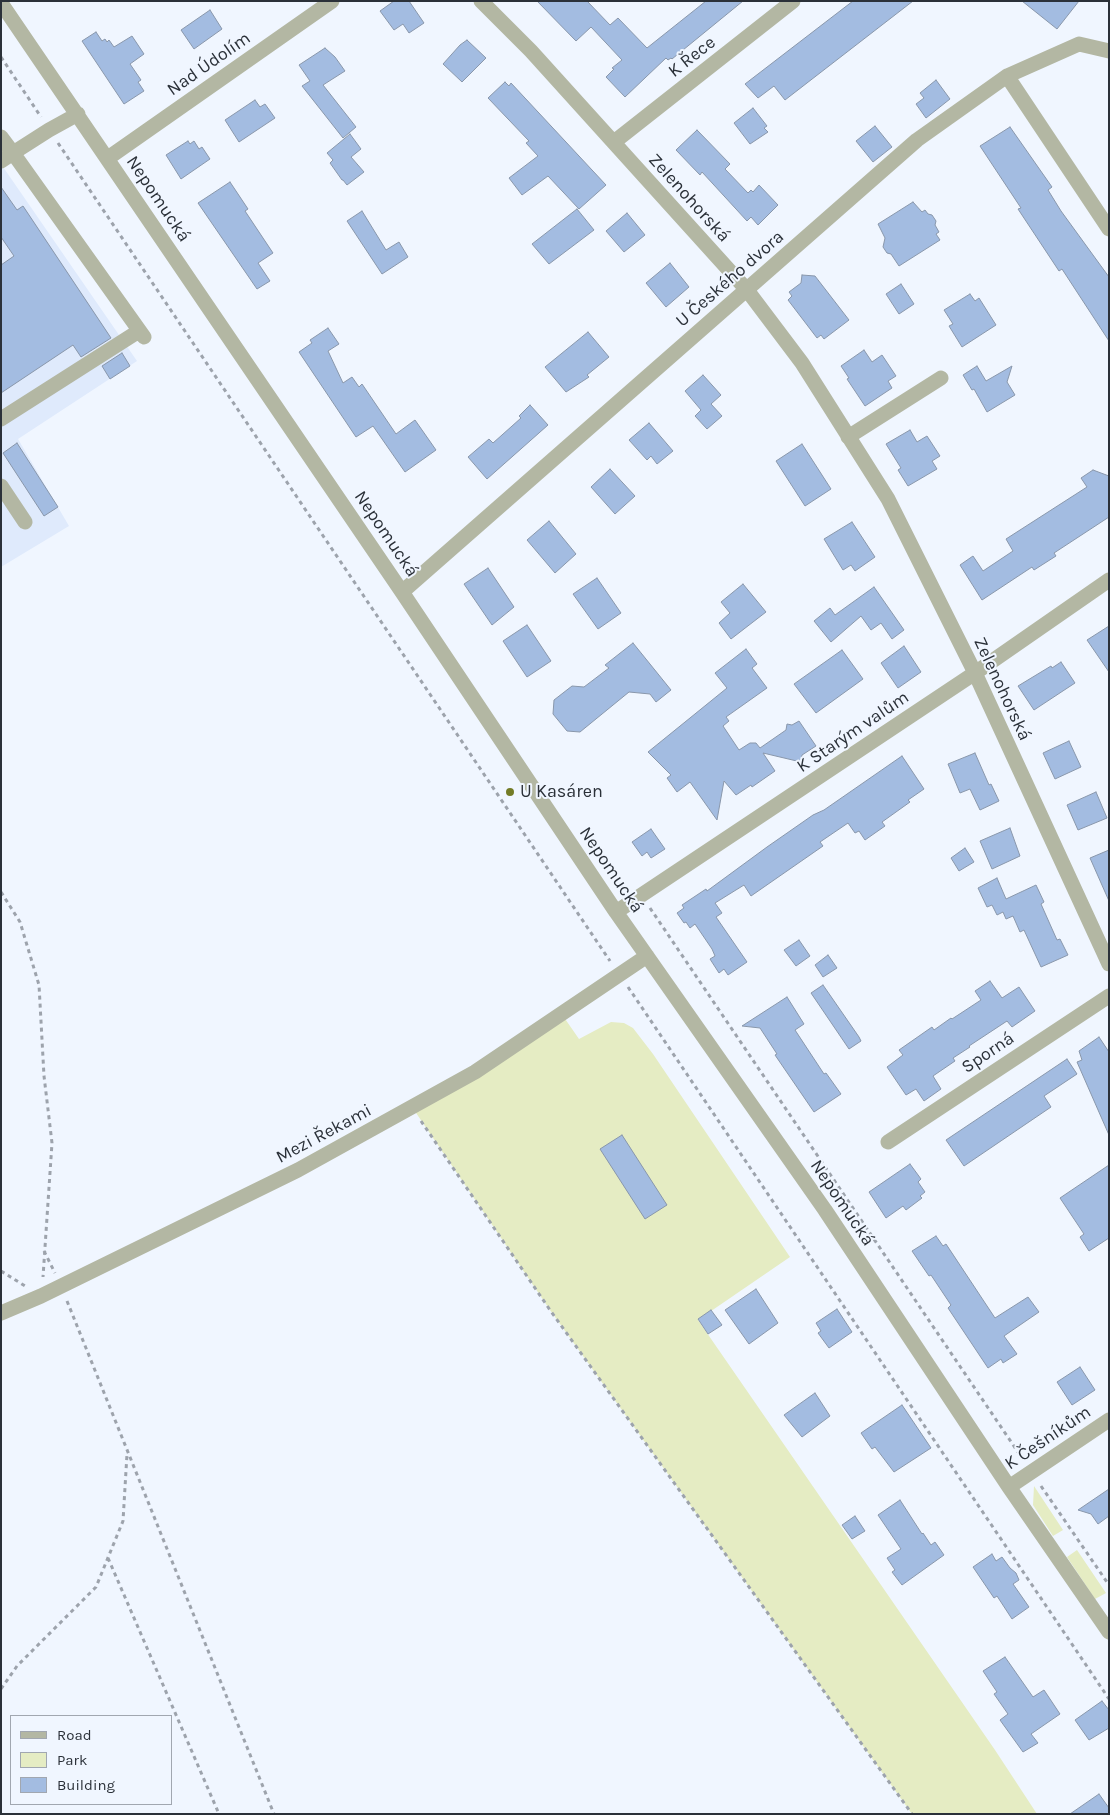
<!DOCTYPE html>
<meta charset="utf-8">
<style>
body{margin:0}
#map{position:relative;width:1110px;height:1815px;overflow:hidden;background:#f0f6ff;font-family:Karla,sans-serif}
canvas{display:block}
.frame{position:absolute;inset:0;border:2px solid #2b3139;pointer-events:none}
.legend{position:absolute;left:10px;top:1715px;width:162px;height:90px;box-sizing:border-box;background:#f0f6ff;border:1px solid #a1a7b0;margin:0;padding:6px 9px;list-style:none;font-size:15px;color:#2b3139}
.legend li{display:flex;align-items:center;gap:10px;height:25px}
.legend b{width:25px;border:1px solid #a1a7b0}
</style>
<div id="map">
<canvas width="1110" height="1815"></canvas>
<div class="frame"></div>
<ul class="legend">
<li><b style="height:6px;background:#b3b7a3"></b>Road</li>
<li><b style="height:14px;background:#e5ecc3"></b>Park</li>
<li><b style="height:14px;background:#a3bce1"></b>Building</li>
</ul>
</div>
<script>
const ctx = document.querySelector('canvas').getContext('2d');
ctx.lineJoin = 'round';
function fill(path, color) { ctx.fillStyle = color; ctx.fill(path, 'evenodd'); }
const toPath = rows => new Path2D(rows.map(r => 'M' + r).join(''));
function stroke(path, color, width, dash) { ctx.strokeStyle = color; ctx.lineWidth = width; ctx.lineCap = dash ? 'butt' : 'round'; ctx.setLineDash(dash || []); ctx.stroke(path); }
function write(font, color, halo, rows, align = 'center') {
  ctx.font = font + ' Karla,sans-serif'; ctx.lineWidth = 4; ctx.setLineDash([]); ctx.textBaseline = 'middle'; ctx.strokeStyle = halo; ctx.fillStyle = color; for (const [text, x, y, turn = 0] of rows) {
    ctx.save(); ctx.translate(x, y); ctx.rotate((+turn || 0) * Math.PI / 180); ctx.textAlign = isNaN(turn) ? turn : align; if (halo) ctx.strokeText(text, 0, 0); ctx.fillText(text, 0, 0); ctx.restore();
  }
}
fill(toPath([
 [1,164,137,361,18,439,69,526,1,567]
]), '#dfeafc');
fill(toPath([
 [561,1013,579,1039,611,1022,624,1023,633,1028,653,1054,790,1257,698,1320,995,1750,1037,1814,912,1814,550,1310,412,1107],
 [1034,1486,1063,1530,1053,1536,1033,1505],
 [1077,1550,1106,1593,1095,1599,1067,1557]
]), '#e5ecc3');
const building = toPath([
 [394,1,409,1,424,23,409,33,403,24,394,30,380,11,394,1],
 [537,1,587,1,610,25,618,18,647,48,706,1,743,1,672,59,671,58,668,60,666,58,625,97,606,77,614,69,612,68,622,60,591,27,576,41,537,1],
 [853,1,913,1,785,100,774,86,758,98,745,84,853,1],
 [1022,1,1079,1,1057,29,1022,1],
 [210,10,222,29,194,49,181,30,210,10],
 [96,32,102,41,105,39,107,42,109,40,114,47,132,36,144,54,130,64,141,80,138,82,144,91,124,104,82,41,96,32],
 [467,40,486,58,462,82,443,64,460,45,467,40],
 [325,48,335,57,345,71,323,85,356,127,343,138,302,86,310,81,299,65,325,48],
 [936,80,950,99,926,118,916,104,924,98,920,93,936,80],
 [505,82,509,86,511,83,606,185,579,209,548,176,522,195,509,178,538,156,526,143,529,141,488,98,505,82],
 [255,100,260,107,265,104,275,118,239,142,225,120,255,100],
 [753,108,767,126,764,128,768,132,750,144,734,123,753,108],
 [875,126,892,147,873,162,856,141,875,126],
 [1010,127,1052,187,1048,190,1061,211,1109,277,1109,341,1062,269,1059,271,1018,209,1021,208,980,146,1010,127],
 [697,130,730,164,725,169,748,193,751,190,753,192,759,185,778,205,758,225,751,217,747,221,702,172,700,175,676,150,697,130],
 [350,134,361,149,351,157,364,172,347,185,343,180,342,180,330,163,333,160,327,153,350,134],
 [188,141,190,144,194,141,199,149,202,147,210,159,181,179,166,155,188,141],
 [230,182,248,209,245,211,273,253,258,263,270,281,257,289,198,203,230,182],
 [1,187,17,210,23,206,111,338,81,357,73,345,1,393,1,265,14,256,1,237,1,187],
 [913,202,922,212,925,210,928,214,932,215,936,221,935,225,939,232,936,234,940,240,899,266,891,254,887,253,883,247,885,238,878,224,913,202],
 [577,209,594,230,549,264,532,244,577,209],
 [362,211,386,250,399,242,408,257,382,274,347,221,362,211],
 [627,213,645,235,624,252,606,231,627,213],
 [670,263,689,287,666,307,646,283,670,263],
 [802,275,815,276,849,320,824,339,821,335,817,338,788,300,792,296,789,292,801,283,802,275],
 [901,284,914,304,899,314,886,294,901,284],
 [970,294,975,301,979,298,996,325,962,347,949,326,953,324,944,310,970,294],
 [328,328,339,344,328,351,343,383,352,377,359,387,362,384,396,434,415,420,436,450,405,472,373,426,356,437,299,352,312,343,310,340,328,328],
 [588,332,609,357,587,375,589,377,566,392,545,367,588,332],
 [864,350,872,362,882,355,896,376,888,381,892,388,865,406,847,379,849,378,841,366,864,350],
 [122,353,130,366,110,379,102,366,122,353],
 [977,366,986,381,1012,366,1007,382,1015,395,987,412,974,389,972,390,963,375,977,366],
 [703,375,721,395,711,404,722,416,707,429,695,416,701,410,685,391,703,375],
 [530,405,548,425,487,479,468,457,489,439,493,443,521,418,519,416,530,405],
 [649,423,673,451,657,464,651,456,647,460,629,440,649,423],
 [910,430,917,442,927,436,940,456,932,461,937,469,908,486,898,470,901,468,886,444,910,430],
 [17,443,58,507,44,516,3,453,17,443],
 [802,444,831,489,805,506,776,461,802,444],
 [610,469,635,496,615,514,591,487,610,469],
 [1093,470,1109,476,1109,517,1054,553,1056,556,1034,570,1032,567,982,600,960,565,973,556,983,571,1013,551,1006,539,1087,487,1081,478,1093,470],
 [549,521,576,554,555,573,527,540,549,521],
 [852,522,875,557,855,571,851,565,843,570,824,539,852,522],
 [488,568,514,607,492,625,464,584,488,568],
 [597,578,621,613,598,629,573,594,597,578],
 [743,584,766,612,731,639,719,623,730,613,721,602,743,584],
 [874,587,904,630,892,639,881,623,871,630,861,616,831,642,814,621,830,608,835,615,874,587],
 [527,625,551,661,527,677,503,641,527,625],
 [1109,626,1109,672,1087,640,1109,626],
 [633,643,671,690,656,702,650,694,629,692,580,732,567,731,553,714,554,700,572,686,584,687,609,668,605,665,633,643],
 [904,646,921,672,898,688,881,663,904,646],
 [746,649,757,664,752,668,767,688,726,717,729,721,723,726,739,750,750,743,756,743,760,748,786,730,787,724,792,725,799,721,816,746,802,755,801,762,763,753,775,771,752,787,751,785,736,795,724,781,717,820,690,782,677,792,667,778,671,775,648,752,727,688,715,673,746,649],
 [842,650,863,679,816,713,794,684,842,650],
 [1061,662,1075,683,1034,710,1018,686,1051,666,1052,668,1061,662],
 [1069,741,1081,767,1055,779,1043,753,1069,741],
 [975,753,989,785,991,784,999,801,980,810,970,789,960,793,948,764,975,753],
 [902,756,924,789,908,800,910,802,882,822,885,826,865,840,859,831,855,833,848,823,820,842,823,846,751,896,744,885,715,903,722,913,716,917,747,962,728,975,724,969,719,973,710,959,715,956,712,949,695,924,690,928,686,922,684,923,677,913,684,908,682,905,706,889,707,891,767,847,813,815,824,810,902,756],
 [1096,792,1107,818,1078,830,1067,805,1096,792],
 [1010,828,1020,856,992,869,980,841,1010,828],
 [651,829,665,849,651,858,647,852,642,856,632,842,651,829],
 [965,848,974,862,959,871,951,858,965,848],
 [1109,850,1109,901,1090,858,1109,850],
 [997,878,1006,899,1036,885,1044,902,1041,904,1057,940,1060,939,1068,955,1041,967,1024,930,1020,932,1013,916,1006,919,1003,912,997,915,992,905,987,907,978,888,997,878],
 [799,940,810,956,796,966,784,950,799,940],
 [828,955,837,968,823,977,815,965,828,955],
 [990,981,1002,998,1019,987,1035,1011,1012,1027,1007,1021,969,1046,970,1047,953,1058,955,1061,933,1076,941,1089,924,1101,916,1089,906,1095,887,1067,903,1055,899,1050,932,1027,934,1030,951,1018,952,1019,981,1000,975,991,990,981],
 [823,985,859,1037,861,1041,849,1049,811,993,823,985],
 [787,997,804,1024,795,1030,824,1074,826,1073,841,1094,814,1112,775,1055,777,1054,760,1028,742,1026,787,997],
 [1099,1037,1109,1052,1109,1135,1077,1062,1082,1060,1079,1051,1099,1037],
 [1067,1059,1077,1074,1044,1096,1051,1107,964,1166,946,1140,1067,1059],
 [622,1135,667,1205,645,1219,600,1149,622,1135],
 [910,1164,921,1179,918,1182,925,1192,920,1196,922,1198,906,1210,903,1206,886,1218,869,1192,910,1164],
 [1109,1165,1109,1238,1089,1251,1080,1237,1084,1234,1060,1198,1109,1165],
 [936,1236,943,1246,946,1244,995,1318,1028,1297,1039,1312,1004,1336,1017,1354,1003,1363,1001,1359,988,1368,948,1308,951,1305,931,1275,929,1276,912,1251,936,1236],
 [756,1289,778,1323,749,1344,725,1310,756,1289],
 [837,1309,852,1332,829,1348,818,1333,821,1331,816,1323,837,1309],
 [711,1310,722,1325,708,1334,698,1319,711,1310],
 [1080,1367,1095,1390,1072,1405,1057,1382,1080,1367],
 [815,1393,830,1416,802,1437,784,1415,815,1393],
 [902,1405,931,1448,894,1472,875,1447,872,1449,861,1433,902,1405],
 [1109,1489,1109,1516,1098,1524,1091,1514,1078,1510,1109,1489],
 [900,1500,922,1534,923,1533,931,1545,935,1542,944,1555,902,1585,892,1572,895,1570,887,1558,901,1549,878,1515,900,1500],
 [855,1516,865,1531,852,1539,842,1525,855,1516],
 [992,1554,996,1561,1002,1557,1010,1568,1016,1573,1019,1580,1013,1584,1029,1607,1012,1619,997,1596,994,1598,973,1567,992,1554],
 [1005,1657,1033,1697,1044,1690,1060,1714,1031,1734,1038,1743,1023,1752,1000,1720,1008,1714,994,1694,997,1692,983,1671,1005,1657],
 [1102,1701,1109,1710,1109,1728,1089,1740,1075,1720,1102,1701],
 [1099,1794,1109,1808,1109,1814,1070,1814,1099,1794]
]);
fill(building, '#a3bce1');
stroke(building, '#8997ab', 1);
stroke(toPath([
 [1,57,41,117],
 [58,143,610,961],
 [1,892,20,922,39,985,44,1076,52,1143,43,1277],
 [650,908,1022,1458],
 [628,987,1109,1699],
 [421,1121,550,1310,912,1814],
 [44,1251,55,1273],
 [1,1271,25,1286],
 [67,1301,274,1814],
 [1041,1486,1109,1585],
 [108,1558,219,1814],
 [1,1689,17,1666,96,1587,123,1521,127,1454]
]), '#9da3ac', 3, [4, 4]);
stroke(toPath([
 [481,1,531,51,747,290,802,363,888,499,975,673,1109,964],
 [1,3,402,592,616,912,825,1210,1009,1487,1109,1632],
 [1007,76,1109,229],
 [1,137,13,153,49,130,78,114],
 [614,142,793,1],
 [108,158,332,1],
 [1,161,13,153,144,337],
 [1,419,139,331],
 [848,437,941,378],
 [1,486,25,522],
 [402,592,917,140,1007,76,1079,44,1109,51],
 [616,912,975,673,1109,580],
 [888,1142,1109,996],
 [1,1313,41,1296,298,1170,475,1072,647,956],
 [1009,1487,1109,1420]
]), '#b3b7a3', 15);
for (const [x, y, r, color] of [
 [510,792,5,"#737b26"]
]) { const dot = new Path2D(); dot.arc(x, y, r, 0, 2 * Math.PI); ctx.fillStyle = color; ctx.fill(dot); stroke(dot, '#f0f6ff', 2); }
write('18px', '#2b3139', '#f0f6ff', [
 ["K Řece",692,57,-38],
 ["Nad Údolím",209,64,-35],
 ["Zelenohorská",689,198,48],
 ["Nepomucká",158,199,56],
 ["U Českého dvora",730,279,-41],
 ["Nepomucká",386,534,56],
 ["Zelenohorská",1002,689,65],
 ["K Starým valům",853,732,-34],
 ["Nepomucká",611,870,56],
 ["Sporná",988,1053,-34],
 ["Mezi Řekami",324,1134,-28],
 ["Nepomucká",842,1203,56],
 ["K Češníkům",1048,1438,-34]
]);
write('18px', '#2b3139', '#f0f6ff', [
 ["U Kasáren",520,792]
], 'left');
</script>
